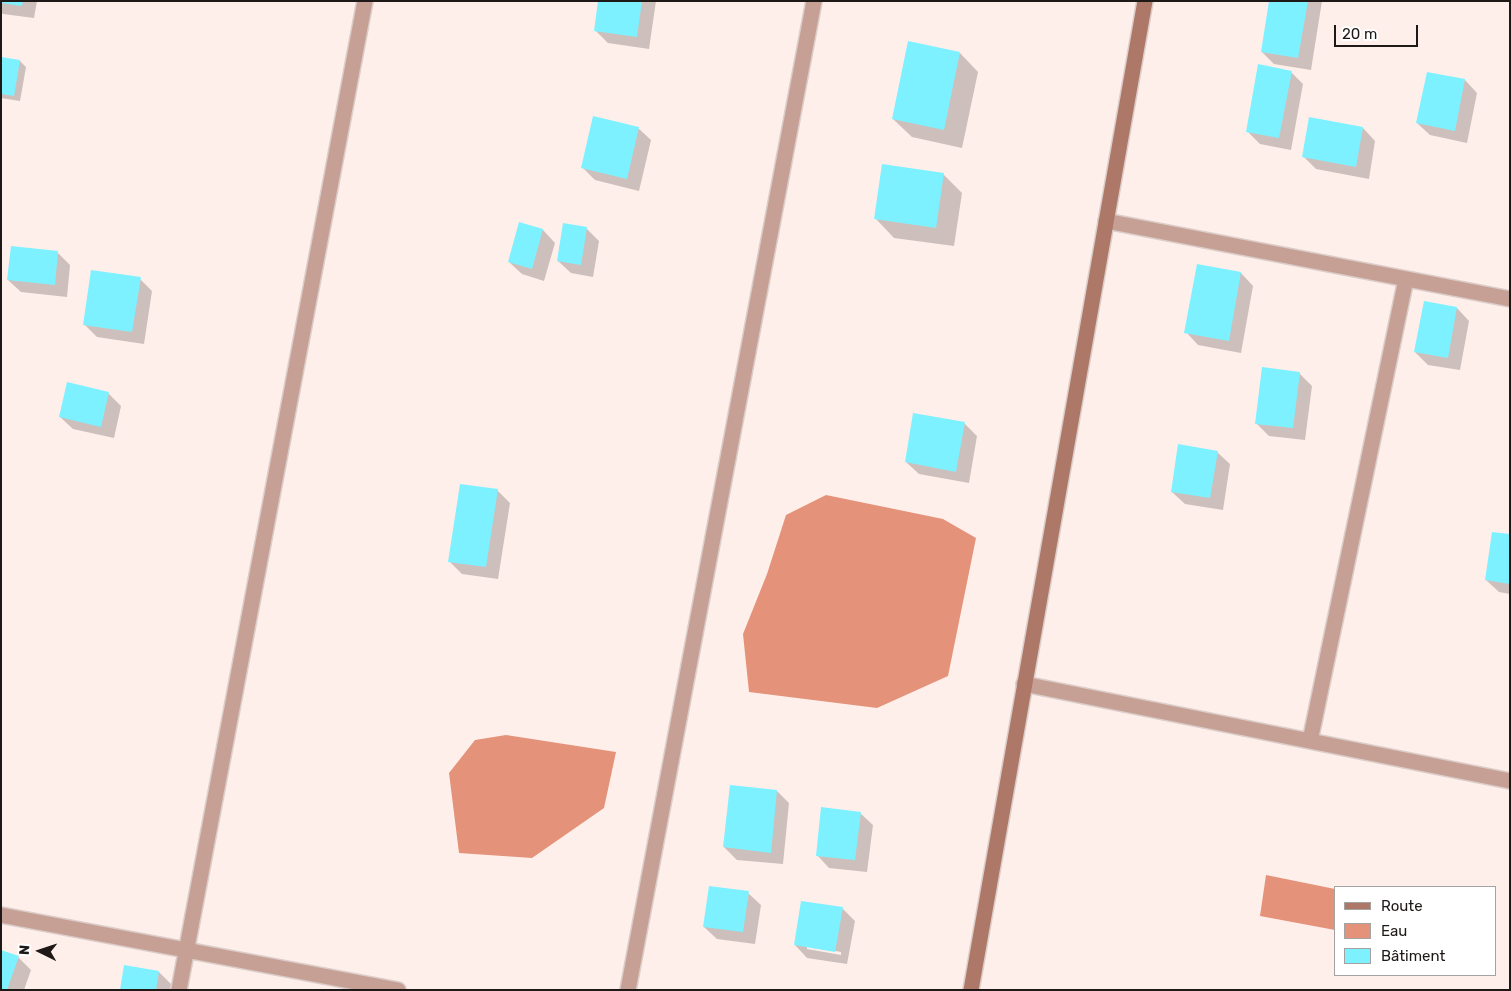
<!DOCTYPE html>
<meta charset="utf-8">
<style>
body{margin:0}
#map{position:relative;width:1511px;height:991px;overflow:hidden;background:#ffefeb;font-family:Rubik,sans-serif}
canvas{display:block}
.frame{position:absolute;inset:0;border:2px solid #1e1917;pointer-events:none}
.legend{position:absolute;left:1334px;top:886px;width:162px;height:90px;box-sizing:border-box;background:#fff;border:1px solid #a5a3a2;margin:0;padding:6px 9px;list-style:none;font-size:15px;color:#1e1917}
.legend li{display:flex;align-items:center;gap:10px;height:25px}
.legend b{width:25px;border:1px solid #a5a3a2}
.north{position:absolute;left:15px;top:926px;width:50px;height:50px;-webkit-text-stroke:4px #fff;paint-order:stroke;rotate:274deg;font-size:14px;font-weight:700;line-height:20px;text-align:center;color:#1e1917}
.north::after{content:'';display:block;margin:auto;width:18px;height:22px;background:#1e1917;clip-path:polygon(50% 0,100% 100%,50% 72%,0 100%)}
.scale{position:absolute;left:1334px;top:25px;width:84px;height:22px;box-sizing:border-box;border:2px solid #1e1917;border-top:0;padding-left:6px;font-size:15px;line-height:18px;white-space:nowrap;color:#1e1917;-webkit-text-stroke:4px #fff;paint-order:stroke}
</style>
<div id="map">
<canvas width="1511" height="991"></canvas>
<div class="frame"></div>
<ul class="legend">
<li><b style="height:6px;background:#ae7868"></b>Route</li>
<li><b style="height:14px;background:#e5927a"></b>Eau</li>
<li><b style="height:14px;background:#7df1ff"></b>Bâtiment</li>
</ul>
<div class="north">N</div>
<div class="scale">20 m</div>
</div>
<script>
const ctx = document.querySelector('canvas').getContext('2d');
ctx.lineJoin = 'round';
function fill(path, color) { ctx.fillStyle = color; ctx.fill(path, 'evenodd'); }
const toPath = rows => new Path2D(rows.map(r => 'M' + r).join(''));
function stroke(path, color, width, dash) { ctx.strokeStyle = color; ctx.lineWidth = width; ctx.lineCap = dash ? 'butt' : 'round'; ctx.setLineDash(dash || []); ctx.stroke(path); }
fill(toPath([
 [826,495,943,519,976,538,948,676,877,708,749,692,743,634,767,574,786,515],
 [506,735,616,752,604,808,532,858,459,853,449,773,475,740],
 [1266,875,1335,889,1335,930,1260,916]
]), '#e5927a');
fill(toPath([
 [1,1,37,1,34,18,3,14,1,12],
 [600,1,656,1,649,49,608,43,595,30],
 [1270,1,1322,1,1311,70,1274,64,1262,52],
 [960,53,978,72,962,148,912,137,893,119],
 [1,58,20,61,26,67,20,101,1,98],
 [1291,72,1303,84,1291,150,1260,144,1247,131],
 [1465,80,1477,93,1467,143,1430,135,1417,123],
 [638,128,651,140,639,191,595,180,583,168],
 [1363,128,1375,141,1369,179,1316,169,1303,156],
 [943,174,962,193,954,246,894,238,876,219],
 [520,224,543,230,555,243,544,281,522,274,509,262],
 [586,228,599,241,593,277,571,273,558,261],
 [58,253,70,265,67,297,21,292,8,280],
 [1198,265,1241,273,1253,286,1241,353,1198,345,1186,332],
 [140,279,152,291,144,344,97,337,85,325],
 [1457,308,1469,321,1460,370,1428,365,1415,352],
 [1299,373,1312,386,1305,440,1269,436,1256,423],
 [108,393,121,406,114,438,73,429,60,417],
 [964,423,977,436,969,483,919,474,906,462],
 [1217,452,1230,464,1223,510,1185,504,1172,492],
 [497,490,510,503,498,579,462,574,449,561],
 [1510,536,1510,594,1499,592,1486,580],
 [777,791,789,803,783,864,737,860,724,847],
 [860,813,873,825,867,872,829,868,817,855],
 [748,893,761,905,755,944,717,939,704,927],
 [842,908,855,921,847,964,807,958,795,945],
 [807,946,841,952,841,955,807,949],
 [1,951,19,958,31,970,24,990,1,990],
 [159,972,171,984,170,990,121,990]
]), '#0003');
fill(toPath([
 [1,1,23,1,22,6,1,3],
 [598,1,642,1,637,37,594,31],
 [1269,1,1308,1,1298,58,1261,52],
 [908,41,960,52,944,130,892,119],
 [1,57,20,60,14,96,1,94],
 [1258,64,1292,71,1279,138,1246,132],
 [1427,72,1465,79,1455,131,1416,123],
 [593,116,639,127,627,179,581,168],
 [1309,117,1363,127,1356,167,1302,157],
 [882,164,944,173,936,228,874,219],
 [519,222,543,229,532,269,508,262],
 [563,223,587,227,581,265,557,261],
 [11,246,58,251,55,285,7,280],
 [1197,264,1241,272,1229,341,1184,333],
 [91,270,141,277,132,332,83,325],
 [1424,301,1457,307,1448,358,1414,352],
 [1262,367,1300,372,1293,428,1255,424],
 [67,382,109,392,101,427,59,417],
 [913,413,965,422,956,472,905,462],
 [1178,444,1218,451,1210,498,1171,492],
 [460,484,498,489,486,567,448,562],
 [1492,532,1510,534,1510,584,1485,580],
 [730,785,777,790,771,853,723,847],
 [821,807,861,812,855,860,816,856],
 [709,886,749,891,743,932,703,927],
 [801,901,843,907,835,952,794,945],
 [1,950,19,956,7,990,1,990],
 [124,965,159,971,156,990,120,990]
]), '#7df1ff');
const street = toPath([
 [1106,221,1510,299],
 [1024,684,1510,781],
 [1310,741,1406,279],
 [1,915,398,990],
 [179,990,365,1],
 [628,990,814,1]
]);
const secondary = toPath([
 [971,990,1145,1]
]);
stroke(street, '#dbcdc9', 18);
stroke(secondary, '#dbcdc9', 18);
stroke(street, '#c7a095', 15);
stroke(secondary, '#ae7868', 15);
</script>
